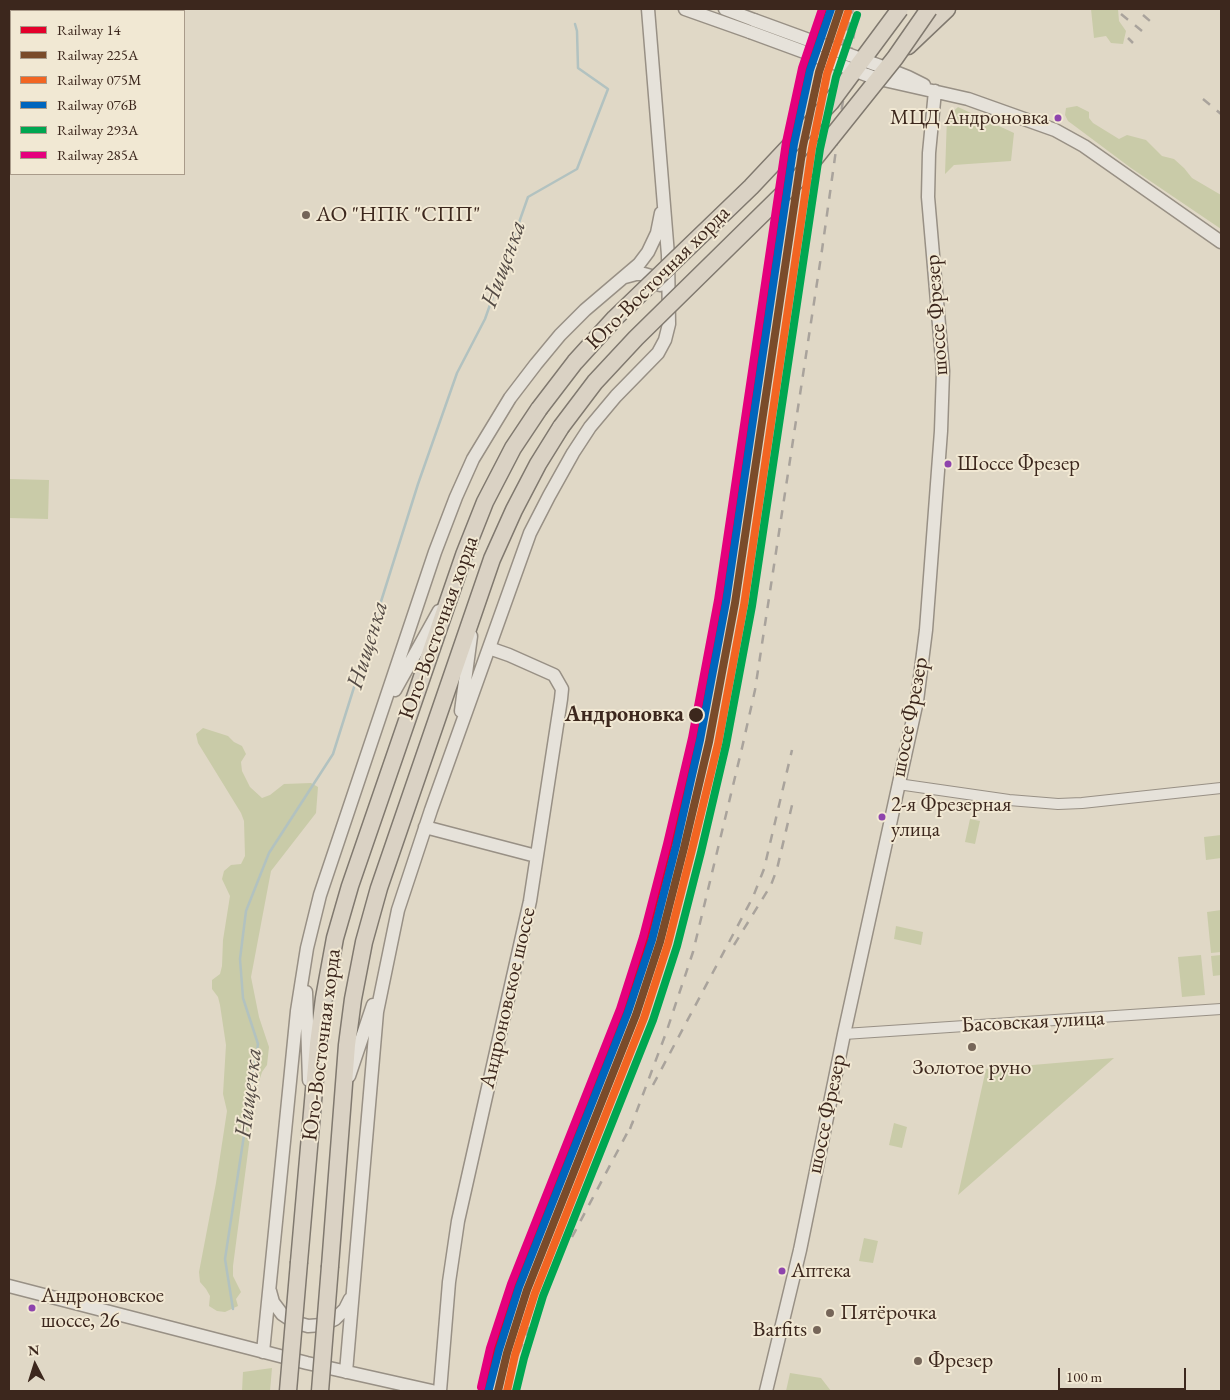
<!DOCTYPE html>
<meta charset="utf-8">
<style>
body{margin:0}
#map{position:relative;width:1230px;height:1400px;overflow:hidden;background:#e0d8c6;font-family:"EB Garamond",serif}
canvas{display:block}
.frame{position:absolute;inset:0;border:10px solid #3c271d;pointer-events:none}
.legend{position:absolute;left:10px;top:10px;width:175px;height:165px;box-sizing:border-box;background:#f1e8d3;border:1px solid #a99b8a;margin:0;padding:6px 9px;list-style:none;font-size:15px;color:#3c271d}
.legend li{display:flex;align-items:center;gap:10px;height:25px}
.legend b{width:25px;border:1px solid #a99b8a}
.north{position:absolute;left:10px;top:1340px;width:50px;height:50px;-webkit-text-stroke:4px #f1e8d3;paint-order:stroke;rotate:355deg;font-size:14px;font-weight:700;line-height:20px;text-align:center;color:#3c271d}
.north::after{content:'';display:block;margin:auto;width:18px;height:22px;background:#3c271d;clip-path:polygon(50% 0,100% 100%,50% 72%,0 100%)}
.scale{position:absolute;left:1058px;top:1368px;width:128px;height:22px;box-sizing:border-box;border:2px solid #3c271d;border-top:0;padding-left:6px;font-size:15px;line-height:18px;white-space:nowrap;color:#3c271d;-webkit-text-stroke:4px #f1e8d3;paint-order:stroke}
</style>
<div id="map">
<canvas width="1230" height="1400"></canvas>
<div class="frame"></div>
<ul class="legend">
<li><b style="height:6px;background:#e4002b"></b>Railway 14</li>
<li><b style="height:6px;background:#7a4b2a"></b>Railway 225А</li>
<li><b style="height:6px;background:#f26522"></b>Railway 075М</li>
<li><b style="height:6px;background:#0065bd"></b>Railway 076В</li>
<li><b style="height:6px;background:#00a651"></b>Railway 293А</li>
<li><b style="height:6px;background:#e5007d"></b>Railway 285А</li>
</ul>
<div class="north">N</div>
<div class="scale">100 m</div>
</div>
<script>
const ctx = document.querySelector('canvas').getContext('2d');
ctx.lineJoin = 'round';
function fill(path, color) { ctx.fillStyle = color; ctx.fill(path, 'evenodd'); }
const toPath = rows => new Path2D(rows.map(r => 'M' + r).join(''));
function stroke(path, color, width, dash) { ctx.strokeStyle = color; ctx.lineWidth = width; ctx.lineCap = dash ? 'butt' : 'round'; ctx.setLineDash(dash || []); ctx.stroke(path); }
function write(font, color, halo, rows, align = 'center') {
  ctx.font = font + ' "EB Garamond",serif'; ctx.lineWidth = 4; ctx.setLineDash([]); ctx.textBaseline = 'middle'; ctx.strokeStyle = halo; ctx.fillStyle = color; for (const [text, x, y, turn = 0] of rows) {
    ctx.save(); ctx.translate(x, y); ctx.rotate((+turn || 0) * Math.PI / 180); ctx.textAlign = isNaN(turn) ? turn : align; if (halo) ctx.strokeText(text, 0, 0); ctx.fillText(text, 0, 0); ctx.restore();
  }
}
fill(toPath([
 [1091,9,1118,9,1119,21,1126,31,1123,44,1111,43,1106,36,1094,38],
 [1077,106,1089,112,1089,118,1093,123,1119,139,1127,135,1146,140,1162,156,1174,159,1184,168,1192,178,1221,195,1221,229,1131,168,1068,121,1065,115,1066,108],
 [958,107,1014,133,1011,161,954,165,945,174,947,117],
 [9,479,49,480,48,519,9,518],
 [203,728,228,736,234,742,242,746,246,754,241,762,242,771,250,787,262,798,270,795,284,784,311,783,318,787,316,813,271,871,251,977,259,1017,269,1047,267,1065,262,1072,256,1091,233,1266,233,1276,241,1292,236,1299,238,1306,225,1312,217,1311,209,1306,210,1296,206,1289,200,1282,199,1272,216,1183,227,1111,223,1094,226,1045,220,1005,218,997,212,989,212,980,220,974,222,966,223,940,230,896,222,879,224,871,231,865,241,864,245,856,244,821,241,813,198,743,196,734],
 [970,819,980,821,975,844,965,842],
 [1221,835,1221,858,1206,860,1204,837],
 [1221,910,1221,952,1211,953,1207,912],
 [896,926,923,932,921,945,894,939],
 [1201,955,1205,995,1182,997,1178,957],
 [1221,955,1221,975,1213,976,1211,956],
 [1114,1058,958,1195,986,1069],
 [894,1123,907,1127,902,1148,889,1145],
 [864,1238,878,1241,873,1263,859,1261],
 [272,1368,270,1391,242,1391,243,1372],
 [790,1373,821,1378,831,1391,786,1391]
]), '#c9cba8');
stroke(toPath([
 [233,1309,225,1259,258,1044,243,998,240,959,246,911,269,853,333,754,418,484,457,373,485,319,528,197,577,169,608,89,578,68,577,31,575,24]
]), '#b2c2c0', 2.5);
const minor = toPath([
 [898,784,1009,800,1058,804,1082,803,1221,788],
 [844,1034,1221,1009]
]);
const tertiary = toPath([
 [685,9,750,32],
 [725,9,754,20],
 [880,66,908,77,924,85],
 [875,78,968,99,1055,130,1084,146,1221,242],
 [625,277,636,274,644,274,651,276,660,285],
 [395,690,439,611],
 [461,711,471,636],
 [425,827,536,856],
 [306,992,309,1080],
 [349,1076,373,1005],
 [9,1286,307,1363,432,1391],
 [270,1291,273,1302,282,1314,294,1322,308,1326,322,1325,335,1319,345,1309,350,1299],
 [263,1352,297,1011,307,948,320,895,435,552,456,497,473,459,510,398,536,364,560,335,585,310,639,264,648,252,657,233,661,213],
 [346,1372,377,1012,398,910,431,810,530,533,549,496,573,453,590,427,616,396,658,353,665,340,669,324,668,255,648,9],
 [440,1391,449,1282,458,1221,530,901,561,699,562,689,554,675,509,655,489,648],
 [766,1391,800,1250,844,1034,917,701,926,630,941,431,943,371,928,197,929,153,935,91]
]);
const primary = toPath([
 [908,46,947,9],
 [299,1262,318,1044,324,998,335,938,350,886,464,555,485,502,513,448,539,409],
 [330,1266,347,1045,353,999,364,942,379,888,492,559,514,510,538,464,561,427]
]);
stroke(minor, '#989085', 12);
stroke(tertiary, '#989085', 15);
stroke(primary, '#80796f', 19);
stroke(minor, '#e6e2da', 10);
stroke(tertiary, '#e6e2da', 12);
stroke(primary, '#dad2c4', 16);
stroke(toPath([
 [1121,14,1142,31],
 [1143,15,1150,21],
 [1128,38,1133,43],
 [1203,99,1221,114],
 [734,945,771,885,777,869,793,801],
 [653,1085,753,897,764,869,792,750],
 [630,1129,666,1033,693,952,742,748,755,690,822,250,842,107,855,28,861,9],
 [572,1237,633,1122],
 [554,1269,573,1216,617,1114,665,985,702,853,727,746,739,686,798,294,814,163,824,112,853,9],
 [507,1386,519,1352,557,1263]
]), '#a9a39c', 2.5, [9, 9]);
const tertiaryBridge = toPath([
 [754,20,880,66],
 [750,32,875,78]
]);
const primaryBridge = toPath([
 [539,409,575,362,615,318,751,187,831,102,900,9],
 [561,427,595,382,636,338,799,178,895,58,929,9],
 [288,1391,299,1262],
 [320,1391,330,1266]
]);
stroke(tertiaryBridge, '#989085', 15, []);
stroke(primaryBridge, '#80796f', 19, []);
stroke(tertiaryBridge, '#e6e2da', 12);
stroke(primaryBridge, '#dad2c4', 16);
stroke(toPath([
 [485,1391,511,1293,617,1024,641,953,692,753,714,637,781,187,801,79,823,9]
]), '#e4002b', 8);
stroke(toPath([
 [498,1391,507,1353,527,1290,636,1015,660,942,684,848,709,742,735,603,803,146,819,72,840,9]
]), '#7a4b2a', 8);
stroke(toPath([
 [507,1391,515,1355,535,1293,644,1018,668,944,692,850,718,744,744,605,812,148,827,74,848,12]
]), '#f26522', 8);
stroke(toPath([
 [489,1389,499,1350,519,1287,628,1012,652,940,676,846,700,740,726,602,794,144,810,70,831,9]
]), '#0065bd', 8);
stroke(toPath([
 [516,1391,524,1358,543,1296,653,1020,677,946,701,852,726,745,752,606,820,149,836,77,857,15]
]), '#00a651', 8);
stroke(toPath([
 [481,1387,490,1348,511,1284,620,1009,643,937,667,844,692,738,718,600,786,142,802,68,822,9]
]), '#e5007d', 8);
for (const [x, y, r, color] of [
 [1058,118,4.5,"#8e44ad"],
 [306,215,5,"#756558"],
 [948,464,4.5,"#8e44ad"],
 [696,715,8,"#3c271d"],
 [882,817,4.5,"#8e44ad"],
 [972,1047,5,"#756558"],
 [782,1271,4.5,"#8e44ad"],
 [32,1308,4.5,"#8e44ad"],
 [830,1313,5,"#756558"],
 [817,1330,5,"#756558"],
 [918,1361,5,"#756558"]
]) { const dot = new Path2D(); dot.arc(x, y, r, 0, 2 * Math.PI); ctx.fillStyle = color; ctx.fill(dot); stroke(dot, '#f1e8d3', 2); }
write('21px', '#3c271d', '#f1e8d3', [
 ["МЦД Андроновка",1049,118,"right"],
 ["Шоссе Фрезер",957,464],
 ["2-я Фрезерная",891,805],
 ["улица",891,830],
 ["Аптека",791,1271],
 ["Андроновское",41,1296],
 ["шоссе, 26",41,1321]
], 'left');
write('22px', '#3c271d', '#f1e8d3', [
 ["АО \"НПК \"СПП\"",316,215],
 ["Золотое руно",972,1068,"center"],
 ["Пятёрочка",840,1313],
 ["Barfits",807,1330,"right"],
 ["Фрезер",928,1361]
], 'left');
write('22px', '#3c271d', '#f1e8d3', [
 ["Юго-Восточная хорда",658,278,-45],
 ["шоссе Фрезер",937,315,-94],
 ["Юго-Восточная хорда",439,628,-70],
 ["шоссе Фрезер",910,717,-79],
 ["Андроновское шоссе",508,998,-77],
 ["Басовская улица",1033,1022,-3],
 ["Юго-Восточная хорда",322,1045,-83],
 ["шоссе Фрезер",827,1114,-78]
]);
write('bold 22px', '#3c271d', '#f1e8d3', [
 ["Андроновка",684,715]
], 'right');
write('italic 24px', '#544b45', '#f1e8d3', [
 ["Нищенка",504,264,-70],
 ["Нищенка",368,645,-73],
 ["Нищенка",249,1093,-83]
]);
</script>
